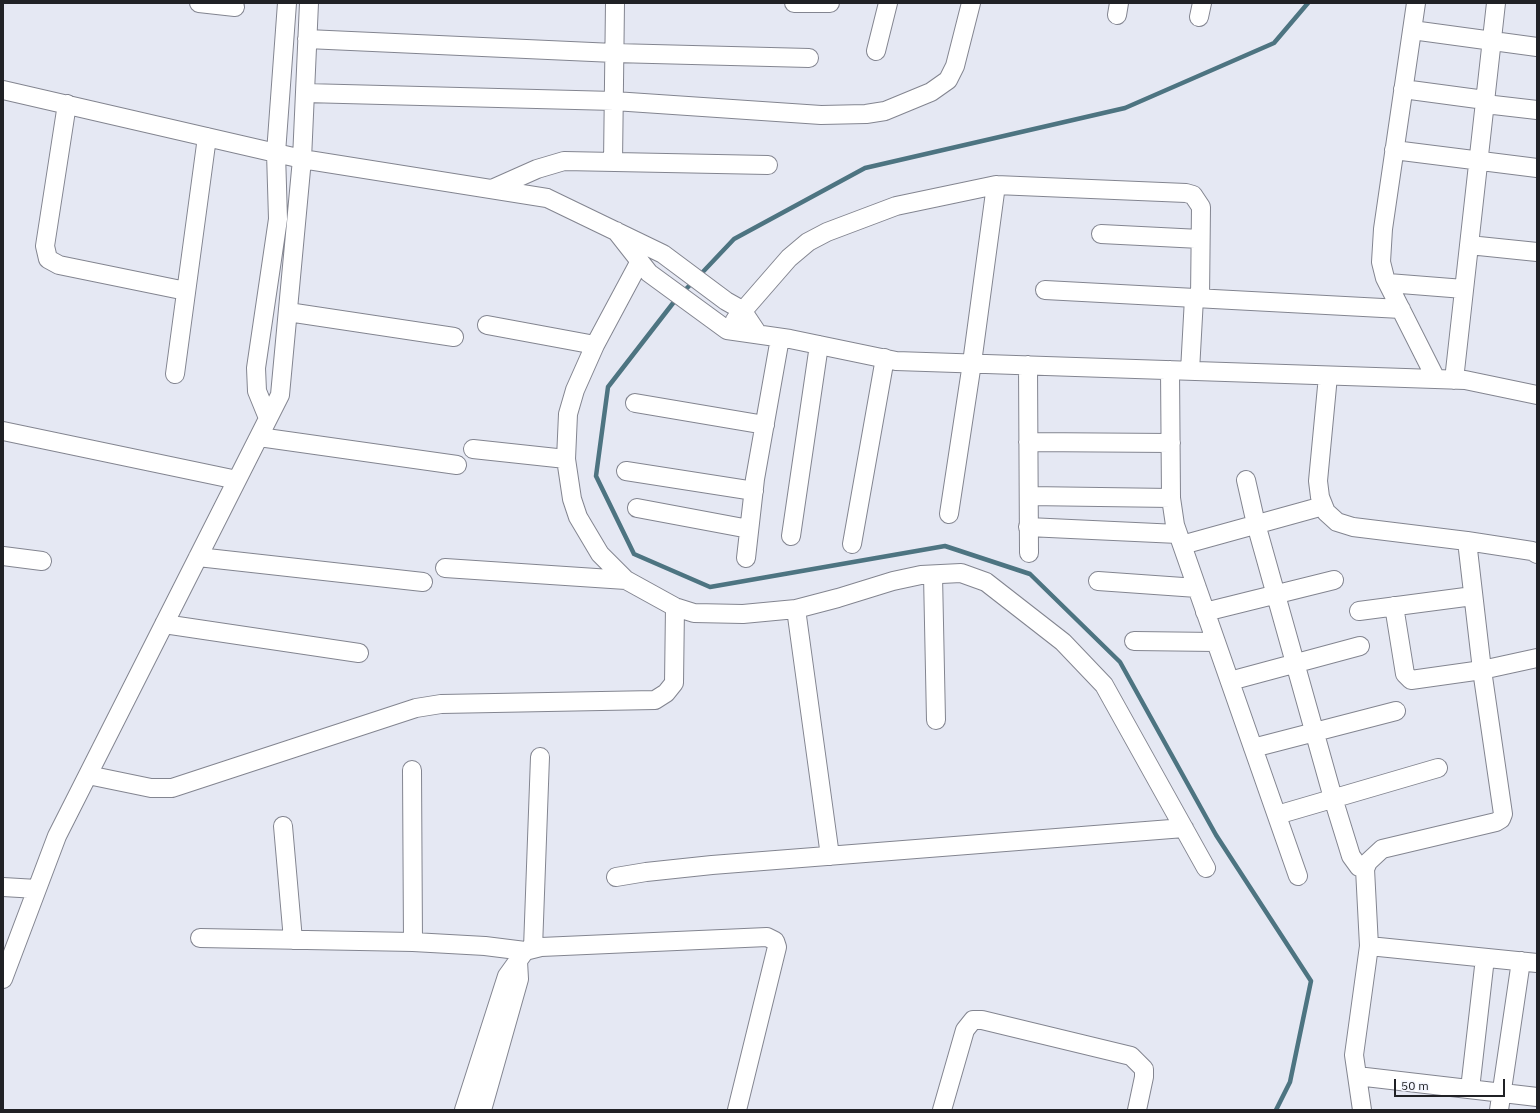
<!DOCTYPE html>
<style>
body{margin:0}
#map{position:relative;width:1540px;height:1113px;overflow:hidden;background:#e5e8f3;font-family:"IBM Plex Sans",sans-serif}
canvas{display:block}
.frame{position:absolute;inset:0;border:4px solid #202125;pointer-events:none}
.scale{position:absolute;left:1394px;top:1079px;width:111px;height:18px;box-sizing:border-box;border:2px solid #202125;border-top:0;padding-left:5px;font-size:12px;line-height:14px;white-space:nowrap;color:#202125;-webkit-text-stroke:3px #f3f5ff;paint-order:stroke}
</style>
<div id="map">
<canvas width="1540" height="1113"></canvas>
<div class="frame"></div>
<div class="scale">50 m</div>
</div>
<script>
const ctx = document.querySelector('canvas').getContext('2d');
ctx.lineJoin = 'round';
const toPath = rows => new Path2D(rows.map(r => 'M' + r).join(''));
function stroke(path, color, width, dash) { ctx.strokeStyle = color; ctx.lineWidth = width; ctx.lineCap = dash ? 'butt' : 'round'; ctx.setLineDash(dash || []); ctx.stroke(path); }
stroke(toPath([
 [699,276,734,239,865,168,1125,108,1274,43,1308,3],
 [682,293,694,281],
 [677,298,608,387,596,476,634,554,710,587,945,546,1030,574,1120,662,1216,835,1311,981,1290,1082,1276,1110]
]), '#4d7481', 4.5);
const minor = toPath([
 [199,3,235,7],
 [794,3,830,3],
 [1416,3,1383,229,1381,262,1385,278,1436,379],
 [1117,15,1119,3],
 [1199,17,1202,3],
 [1412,30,1537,47],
 [307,39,614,53,809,58],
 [876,51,888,3],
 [1403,89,1485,100],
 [3,90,302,159,547,198,663,254,726,301,742,310,758,334],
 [305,93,614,101,821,115,866,114,885,111,931,92,948,80,955,66,971,3],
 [67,104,45,246,48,259,59,265,186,291],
 [1485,104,1537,110],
 [1394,150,1537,168],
 [613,162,615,3],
 [492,189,537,169,564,161,768,165],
 [616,231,649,273,727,330,790,339,896,361,1465,380,1537,395],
 [1101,234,1200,239],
 [1469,245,1537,252],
 [640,261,595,345,575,390,568,414,566,459,572,499,578,517,600,554,626,580,675,607,694,613,743,614,796,609,838,598,893,581,921,575,961,573,986,582,1063,642,1104,685,1206,868],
 [1388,283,1464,289],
 [1045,290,1401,309],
 [288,312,454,337],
 [735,320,789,258,808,242,827,232,896,206,996,185,1186,193,1193,195,1201,207,1200,298],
 [487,325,595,345],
 [1028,365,1029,553],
 [1170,370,1171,498,1175,525,1298,876],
 [1190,371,1194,298],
 [175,374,207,137],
 [1328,376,1318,481,1320,497,1326,512,1337,522,1353,527,1467,541,1532,551,1537,554],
 [1454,380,1496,3],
 [635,403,765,425],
 [268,418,257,391,256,368,278,219,276,153,287,3],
 [3,431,237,480],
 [259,437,457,465],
 [1028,442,1171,443],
 [473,449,566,459],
 [626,471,754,491],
 [1246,480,1256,524,1333,798,1351,856,1359,867,1365,869],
 [1029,496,1171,498],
 [637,508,749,529],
 [949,514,972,363,996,185],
 [1028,527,1178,534],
 [791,536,819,345],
 [852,544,885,358],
 [1182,545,1323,506],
 [3,556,42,561],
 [198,557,423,582],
 [746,558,755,479,780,338],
 [445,568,626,580],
 [933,575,936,720],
 [1098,581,1197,588],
 [1394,606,1405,674,1411,680,1482,670,1537,658],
 [796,609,830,856],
 [1359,611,1473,596],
 [1205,612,1334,580],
 [164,624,359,653],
 [1134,641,1216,642],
 [1230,681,1360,646],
 [1253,748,1396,711],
 [412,770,413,942],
 [88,775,151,788,172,788,416,708,441,704,655,700,666,693,674,683,675,607],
 [1277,815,1438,768],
 [283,826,293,940],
 [616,877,646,872,712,865,1184,828],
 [3,887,37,889],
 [200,938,413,942,485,946,525,951],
 [1369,946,1365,869,1368,862,1382,849,1496,822,1501,819,1503,814,1482,670,1467,541],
 [533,948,540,757],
 [3,979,57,836,280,395,302,159,309,3],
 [1357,1076,1537,1097],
 [1470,1089,1485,958],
 [464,1110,507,976,525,951,541,947,767,937,775,941,777,947,737,1110],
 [482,1110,519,979,518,961],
 [942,1110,965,1030,973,1020,982,1020,1131,1056,1144,1069,1144,1077,1137,1110],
 [1362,1110,1354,1055,1369,946,1537,963],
 [1499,1110,1521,961]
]);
stroke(minor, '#838590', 20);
stroke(minor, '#fff', 18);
</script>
